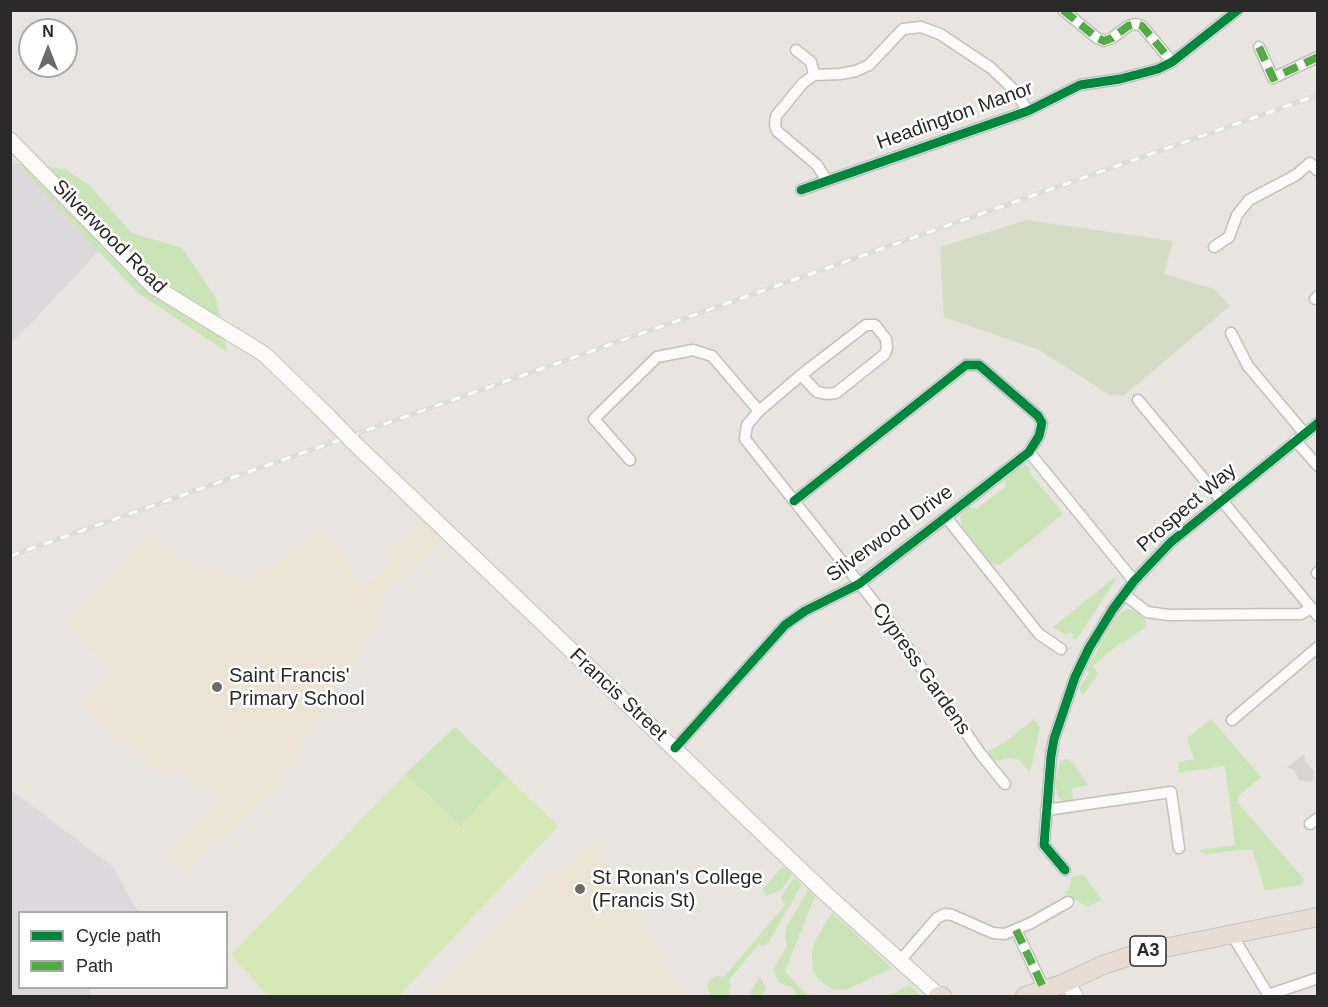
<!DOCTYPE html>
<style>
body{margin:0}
#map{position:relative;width:1328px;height:1007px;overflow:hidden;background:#e8e4df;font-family:Helvetica,sans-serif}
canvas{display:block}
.frame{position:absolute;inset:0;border:12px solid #2a2a2a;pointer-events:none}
.legend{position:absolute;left:18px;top:911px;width:210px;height:78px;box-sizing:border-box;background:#fff;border:2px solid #aaa;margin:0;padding:8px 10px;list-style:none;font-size:18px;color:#2a2a2a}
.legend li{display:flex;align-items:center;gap:12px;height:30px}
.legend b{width:30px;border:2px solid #aaa}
.north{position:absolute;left:18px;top:18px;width:60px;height:60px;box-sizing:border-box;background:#fff;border:2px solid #aaa;border-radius:50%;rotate:0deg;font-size:16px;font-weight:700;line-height:24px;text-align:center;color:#2a2a2a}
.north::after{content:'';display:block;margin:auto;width:21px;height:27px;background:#6c6b69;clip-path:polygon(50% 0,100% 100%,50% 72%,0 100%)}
</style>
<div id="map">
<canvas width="1328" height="1007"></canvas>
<div class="frame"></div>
<ul class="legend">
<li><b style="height:8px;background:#00873e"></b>Cycle path</li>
<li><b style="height:8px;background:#53ab44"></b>Path</li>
</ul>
<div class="north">N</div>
</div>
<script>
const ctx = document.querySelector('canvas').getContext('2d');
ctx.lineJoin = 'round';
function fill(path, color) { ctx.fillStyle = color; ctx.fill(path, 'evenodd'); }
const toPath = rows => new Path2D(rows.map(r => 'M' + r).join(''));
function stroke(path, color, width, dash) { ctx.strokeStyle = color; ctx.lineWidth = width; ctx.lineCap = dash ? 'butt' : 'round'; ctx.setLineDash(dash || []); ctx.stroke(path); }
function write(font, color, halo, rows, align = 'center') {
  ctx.font = font + ' Helvetica,sans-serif'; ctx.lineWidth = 5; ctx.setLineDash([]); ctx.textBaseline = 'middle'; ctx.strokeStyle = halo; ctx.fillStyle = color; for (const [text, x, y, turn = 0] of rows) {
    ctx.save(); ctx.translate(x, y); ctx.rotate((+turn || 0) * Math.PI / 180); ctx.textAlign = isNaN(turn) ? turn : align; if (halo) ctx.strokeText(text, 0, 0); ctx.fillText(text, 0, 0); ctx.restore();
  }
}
fill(toPath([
 [11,158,99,251,11,344],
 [11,790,112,866,138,912,20,912,20,988,88,988,93,996,11,996]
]), '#dbd9db');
fill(toPath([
 [420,520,442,541,382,597,378,626,350,664,273,792,187,871,167,853,220,799,195,781,176,764,161,778,84,704,111,670,66,624,147,537,201,568,253,580,323,527,357,580,371,583],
 [592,838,685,996,431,996,485,941]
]), '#ebe3d3');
fill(toPath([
 [16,163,64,169,88,184,132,233,182,248,216,298,227,352,138,293],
 [1024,465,1030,467,1029,472,1063,514,1000,565,991,564,962,526,960,516,969,507,977,509,1006,486,1005,478],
 [1114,578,1116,579,1076,640,1072,638,1074,635,1069,632,1066,635,1053,627],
 [1126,609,1131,609,1145,619,1146,627,1123,643,1119,643,1093,666,1098,674,1083,696,1079,689,1089,673,1086,670,1114,621,1121,612],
 [1034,719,1040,728,1030,772,1018,759,1004,758,998,761,988,756,988,751,1004,743],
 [1211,719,1261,777,1238,796,1238,803,1304,879,1302,885,1265,890,1252,849,1205,854,1198,850,1235,845,1225,766,1178,773,1179,762,1194,759,1187,738],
 [455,727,507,777,461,827,405,774],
 [1067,759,1072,762,1088,785,1072,788,1073,800,1070,802,1063,801,1058,796,1055,785,1060,761],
 [783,866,792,875,781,890,767,896,762,890],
 [1083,874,1102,900,1087,907,1065,893,1071,885,1071,877],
 [794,877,802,884,769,942,763,946,759,944,729,980,731,986,729,996,711,996,707,987,710,980,717,976,724,977,785,905,781,899,782,895],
 [808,890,815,896,785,971,803,991,812,996,797,996,792,987,780,983,773,970,787,945,785,937,786,928],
 [832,912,892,968,848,989,834,990,820,981,813,971,812,955,815,941],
 [760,977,766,988,762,996,753,996,750,992],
 [910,985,920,996,886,996,888,996]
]), '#cae4b7');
fill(toPath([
 [1027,220,1173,241,1164,274,1214,289,1230,306,1123,396,1110,395,1039,350,944,317,940,247]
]), '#d4dcc6');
fill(toPath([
 [405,774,460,827,507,777,558,826,399,996,268,996,231,955]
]), '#d6e8b5');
fill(toPath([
 [1304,754,1305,762,1314,771,1312,782,1299,780,1294,770,1286,768]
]), '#d8d4cf');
const street = toPath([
 [1063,10,1097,38,1104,41,1112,38,1128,26,1136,24,1142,26,1172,62],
 [1259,47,1273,78,1318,57],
 [796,50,811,62,814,75],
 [827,181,817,165,777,131,775,125,776,116,803,83,814,75,840,74,856,71,869,65,903,29,921,27,940,34,991,68,1014,90,1028,111],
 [801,190,1028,111,1080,85,1120,79,1158,69,1172,62,1238,10],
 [1214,247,1229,237,1237,215,1249,200,1296,175,1310,163,1318,171],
 [1315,299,1318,296],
 [1231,333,1248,366,1304,433],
 [801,375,817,392,828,394,836,393,885,354,887,348,886,339,875,325,866,325,801,375,759,411,747,425,745,439,890,622,980,753,1005,784],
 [1138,400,1318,616],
 [1295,440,1318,466],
 [1029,452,1134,581],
 [630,460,594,419,657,357,693,350,712,356,759,411],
 [946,517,1039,634,1061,649],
 [1317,573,1318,572],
 [1124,594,1147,612,1169,615,1301,614,1311,608],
 [1232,720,1318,647],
 [675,748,785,625,805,611,859,584,946,517,1029,452,1039,436,1042,423,1038,416,979,365,966,365,794,501],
 [1046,810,1171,792,1179,848],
 [1310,824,1318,818],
 [1065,870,1044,845,1051,756,1054,739,1075,677,1089,648,1113,609,1134,581,1171,542,1318,423],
 [1016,930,1044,989],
 [1232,935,1269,996],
 [899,962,937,918,945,914,952,915,993,933,1005,934,1031,923,1068,902],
 [1268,995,1318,978]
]);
const secondary = toPath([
 [10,140,153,286,264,354,328,416],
 [351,440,825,893,939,996],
 [1067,981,1075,996]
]);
const highway = toPath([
 [938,996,942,996],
 [1025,996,1062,984,1103,965,1139,953,1318,917]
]);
stroke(street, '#c1c0c1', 13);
stroke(secondary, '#c1c0c1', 17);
stroke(highway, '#c4c3c1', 20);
stroke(street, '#fcfbfa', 10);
stroke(secondary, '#fcfbfa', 15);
stroke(highway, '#e9dcd2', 18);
const rail = toPath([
 [10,556,1318,95]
]);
stroke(rail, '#ddddde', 5);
stroke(rail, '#fff', 3, [9]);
const secondaryBridge = toPath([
 [328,416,351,440]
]);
stroke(secondaryBridge, '#c1c0c1', 17, []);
stroke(secondaryBridge, '#fcfbfa', 15);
stroke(toPath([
 [1063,10,1097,38,1104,41,1112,38,1128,26,1136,24,1142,26,1172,62],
 [1259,47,1273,78,1318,57],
 [1016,930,1044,989]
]), '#53ab44', 8, [15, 8]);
stroke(toPath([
 [801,190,1028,111,1080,85,1120,79,1158,69,1172,62,1238,10],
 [675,748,785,625,805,611,859,584,946,517,1029,452,1039,436,1042,423,1038,416,979,365,966,365,794,501],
 [1065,870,1044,845,1051,756,1054,739,1075,677,1089,648,1113,609,1134,581,1171,542,1318,423]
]), '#00873e', 9);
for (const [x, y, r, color] of [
 [217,687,6,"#6c6b69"],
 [580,889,6,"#6c6b69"]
]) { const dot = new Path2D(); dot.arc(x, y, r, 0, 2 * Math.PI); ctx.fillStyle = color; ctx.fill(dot); stroke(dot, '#fff', 2); }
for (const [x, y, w] of [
 [1148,951,36]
]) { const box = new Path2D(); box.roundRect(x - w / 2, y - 15, w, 30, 4.5); ctx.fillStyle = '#fff'; ctx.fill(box); stroke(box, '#2a2a2a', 1.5); }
write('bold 18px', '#2a2a2a', null, [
 ["A3",1148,951]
]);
write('20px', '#2a2a2a', '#fff', [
 ["Headington Manor",955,116,-20],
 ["Silverwood Road",109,237,45],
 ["Prospect Way",1187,508,-41],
 ["Silverwood Drive",890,534,-36],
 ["Cypress Gardens",921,669,55],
 ["Francis Street",618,695,43]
]);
write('20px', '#2a2a2a', '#fff', [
 ["Saint Francis'",229,676],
 ["Primary School",229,699],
 ["St Ronan's College",592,878],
 ["(Francis St)",592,901]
], 'left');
</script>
